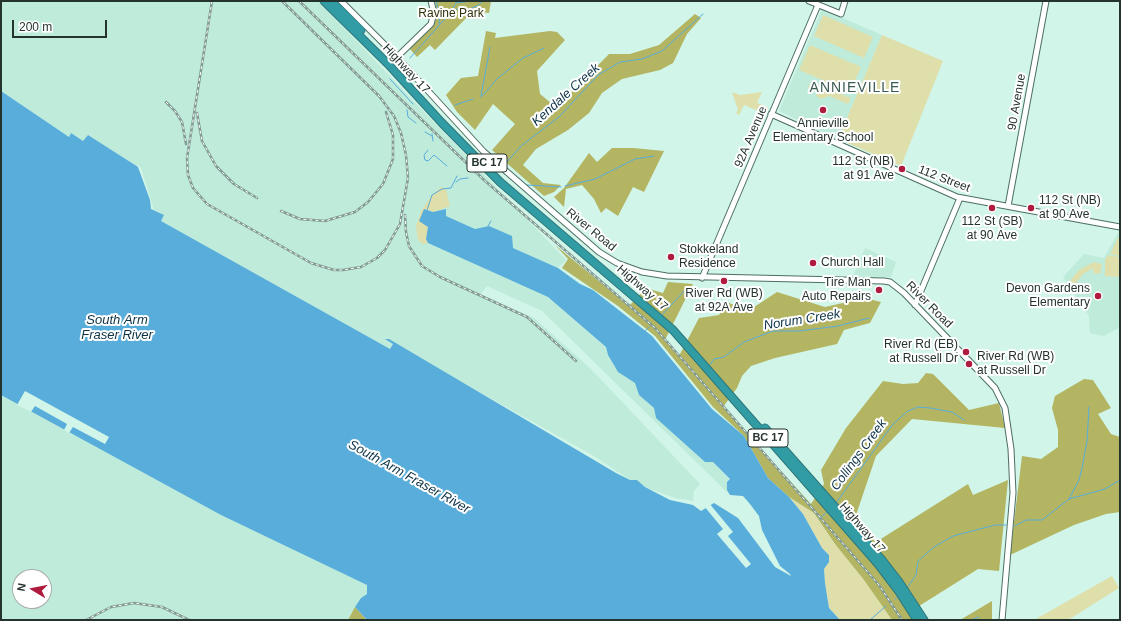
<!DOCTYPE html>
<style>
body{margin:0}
#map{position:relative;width:1121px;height:621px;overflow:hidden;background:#d1f5e8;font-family:Helvetica,sans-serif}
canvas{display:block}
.frame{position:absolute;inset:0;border:2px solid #25332e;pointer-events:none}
.north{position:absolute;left:12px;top:569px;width:40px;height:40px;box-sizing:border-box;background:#fff;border:1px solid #a8adab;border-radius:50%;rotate:280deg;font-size:11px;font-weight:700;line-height:16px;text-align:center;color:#25332e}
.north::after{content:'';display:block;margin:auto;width:14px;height:18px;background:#af1b3e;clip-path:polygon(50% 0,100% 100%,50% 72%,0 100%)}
.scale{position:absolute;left:12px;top:20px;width:95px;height:18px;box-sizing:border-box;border:2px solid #25332e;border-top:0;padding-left:5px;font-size:12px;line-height:14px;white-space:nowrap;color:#25332e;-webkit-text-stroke:3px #fff;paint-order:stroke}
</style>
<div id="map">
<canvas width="1121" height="621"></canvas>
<div class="frame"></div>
<div class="north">N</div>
<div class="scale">200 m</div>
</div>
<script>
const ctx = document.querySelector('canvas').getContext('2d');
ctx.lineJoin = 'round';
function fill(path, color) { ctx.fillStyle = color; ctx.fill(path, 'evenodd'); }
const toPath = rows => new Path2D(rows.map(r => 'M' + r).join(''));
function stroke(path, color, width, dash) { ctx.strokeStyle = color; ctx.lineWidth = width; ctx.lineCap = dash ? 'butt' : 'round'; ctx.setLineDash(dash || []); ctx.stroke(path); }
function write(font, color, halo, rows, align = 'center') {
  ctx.font = font + ' Helvetica,sans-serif'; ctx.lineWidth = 4; ctx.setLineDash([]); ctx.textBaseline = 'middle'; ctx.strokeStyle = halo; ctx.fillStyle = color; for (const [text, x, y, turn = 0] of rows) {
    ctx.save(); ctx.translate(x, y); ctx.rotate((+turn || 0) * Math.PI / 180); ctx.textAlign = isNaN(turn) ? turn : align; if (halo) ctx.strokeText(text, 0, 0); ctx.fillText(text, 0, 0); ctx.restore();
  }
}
fill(toPath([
 [1,1,318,1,566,260,558,268,513,248,489,226,475,229,446,216,446,209,428,243,548,297,606,347,608,355,618,372,635,383,639,395,654,408,656,418,705,462,713,462,730,480,727,482,727,490,730,495,542,311,487,286,479,296,482,295,534,318,590,368,700,484,694,491,693,501,675,498,645,487,637,480,630,480,594,456,393,344,390,350,161,221,163,215,154,210,141,168,138,165,136,167,88,135,83,141,71,133,69,137,1,91],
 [822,9,882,35,838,139,779,111],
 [1119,231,1120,327,1104,336,1090,333,1089,316,1063,277,1084,254,1104,258],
 [865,248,896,262,891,277,853,276],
 [25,391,109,437,105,444,73,427,70,432,221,515,368,585,367,594,361,598,348,620,1,620,1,395,18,403],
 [35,406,67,424,65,429,32,411],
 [20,577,44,577,44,601,20,601]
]), '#bfebdb');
fill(toPath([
 [823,15,873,37,864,58,814,36],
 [882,35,943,61,901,166,838,139],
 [810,45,861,67,850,92,799,70],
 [810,84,819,88,821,85,851,98,848,104,829,96,822,99,816,96,818,93,808,87],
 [732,92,740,95,762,92,757,103,768,107,765,114,744,105,739,115,736,113,738,110],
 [441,187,446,189,450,206,433,212,429,210,419,221,429,227,426,239,428,243,423,244,418,240,416,226,421,211,431,196],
 [1120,234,1120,256,1110,254],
 [1108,255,1120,257,1120,277,1105,276,1105,260],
 [1094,262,1102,264,1100,274,1093,273,1093,268,1083,274,1075,284,1070,281,1079,270],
 [789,497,814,513,835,544,864,580,892,620,840,620,829,608,825,583,824,569,829,562,829,555,822,548,803,514],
 [1112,576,1119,588,1068,620,1034,620]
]), '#dedfab');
fill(toPath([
 [435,1,491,1,489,13,473,11,435,50,430,45,417,57,409,48,430,28,437,18,437,11],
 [695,14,701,18,687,34,673,63,660,70,622,79,602,93,589,113,568,130,536,149,523,165,543,183,561,185,554,192,544,196,492,150,515,124,493,104,475,130,457,112,446,95,461,78,478,76,486,31,496,33,495,38,550,31,557,32,565,40,537,71,540,94,551,103,565,99,609,54,630,54,659,45],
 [612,148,633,148,664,151,644,192,633,187,618,216,606,208,601,213,594,199,582,185,566,189,564,207,554,197,564,188,589,153,597,162],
 [555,245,629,306,646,288,663,293,668,282,693,284,665,340,679,356,699,318,719,315,727,302,748,311,777,292,825,307,865,298,881,302,870,323,844,330,837,344,775,358,751,366,742,376,737,388,723,407,811,504,824,484,821,470,846,428,883,381,903,384,918,383,926,373,933,374,969,410,999,403,1005,428,912,419,876,456,855,518,876,542,968,484,973,495,1008,480,999,571,978,569,908,613,912,620,892,620,864,580,835,544,814,513,789,497,768,478,744,436,713,407,655,336,618,306,562,268,568,259],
 [1084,379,1093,380,1111,408,1098,414,1111,434,1120,437,1120,512,1106,514,1074,525,1010,555,1022,456,1041,459,1058,447,1058,430,1052,408,1055,396],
 [992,601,992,620,960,620],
 [355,607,367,620,348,620]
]), '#b4b562');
fill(toPath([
 [1,91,69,137,71,133,83,141,88,135,138,167,150,200,151,209,164,215,161,221,390,349,393,344,385,339,389,339,616,473,630,480,637,480,645,487,670,500,693,505,701,511,714,503,738,518,775,567,791,576,790,574,780,566,762,530,759,516,750,504,743,496,730,495,727,490,727,482,730,479,713,462,705,462,656,418,654,408,639,395,635,383,618,372,608,355,606,347,548,297,428,243,426,239,428,227,419,221,424,209,433,212,446,209,446,216,475,229,489,226,512,236,513,248,558,268,580,284,593,290,652,336,712,409,744,436,768,478,789,497,803,514,822,548,829,555,829,562,824,569,825,583,829,608,840,620,367,620,355,607,361,598,367,594,367,585,221,515,1,395]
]), '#58addb');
fill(toPath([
 [25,391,109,437,105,444,73,427,69,433,64,430,67,424,35,406,31,412,17,405],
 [709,503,733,532,728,536,751,564,746,568,717,534,723,529,704,506]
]), '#d1f5e8');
stroke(toPath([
 [436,1,440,15,439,24],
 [452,11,458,9,464,11,477,6,483,1],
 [410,58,451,12,456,3,472,1],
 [390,79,413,104],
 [481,96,490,47],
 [481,97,498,78,523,58,544,48],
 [455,105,473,99],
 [407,110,408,117,416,123],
 [425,132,432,136],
 [432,134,433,141],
 [428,150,424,155,425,160,428,161,434,155,447,166],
 [506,163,521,146,559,117,598,75,620,62,642,59,662,51,703,14],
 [456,182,460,179,468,178],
 [527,185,561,187],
 [565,186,595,179,635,159,654,156],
 [427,210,432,195,442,189,451,188,457,176],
 [488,226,491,221],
 [661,316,685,290],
 [645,331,649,327],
 [709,366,714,359,724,357,744,342,773,331,799,331,838,326,869,318],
 [1069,499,1079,480,1082,468,1087,441,1089,407],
 [836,503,893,424,908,411,918,407,930,408,952,412,964,420],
 [819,519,828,511],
 [1015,526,1026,520,1042,520,1069,499,1105,489,1120,480],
 [907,588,916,575,918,561,934,547,953,536,995,525,1006,525],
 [895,599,899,596],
 [870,620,886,606],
 [971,620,979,617]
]), '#58addb', 1);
const tertiary = toPath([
 [341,1,397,57,484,152,599,252,617,263,642,272,667,276,884,281,890,282,904,293,995,388,1005,408,1011,449,1013,493,1002,620],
 [809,1,841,14,845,1],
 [397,57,431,24,434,13,431,1],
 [771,114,957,197,1120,227],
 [1008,206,1046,1],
 [702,278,818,5],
 [915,305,960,198]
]);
const motorway = toPath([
 [324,1,388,64,442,123,500,182,673,330,878,564,900,593,917,620],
 [331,1,361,30],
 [765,428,882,560,899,582,924,620]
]);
stroke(tertiary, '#4d6e63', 7);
stroke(motorway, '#2d777b', 9);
stroke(tertiary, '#fff', 5);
stroke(motorway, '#319ca4', 7);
const rail = toPath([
 [212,1,187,158,188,175,193,188,207,204,311,263,334,270,343,270,361,267,377,258,385,250,400,224,408,178,406,155,401,133,394,116,379,96,282,1],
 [299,1,484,180,655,328,879,585,902,620],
 [166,102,175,111,182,122,186,144],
 [197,113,202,141,216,166,234,184,257,198],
 [281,211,300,219,325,221,355,212,368,202,383,184,393,159,393,135,386,112],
 [405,215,406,232,409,246,422,266,440,277,527,317,576,361],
 [86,620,111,607,134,603,162,607,189,620]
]);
stroke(rail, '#819b92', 2.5);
stroke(rail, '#fff', 1, [3]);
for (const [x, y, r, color] of [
 [823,110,4,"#af1b3e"],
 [902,169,4,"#af1b3e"],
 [992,208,4,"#af1b3e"],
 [1031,208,4,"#af1b3e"],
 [671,257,4,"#af1b3e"],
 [813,263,4,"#af1b3e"],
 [724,281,4,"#af1b3e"],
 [879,290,4,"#af1b3e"],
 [1098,296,4,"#af1b3e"],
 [966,352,4,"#af1b3e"],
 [969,364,4,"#af1b3e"]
]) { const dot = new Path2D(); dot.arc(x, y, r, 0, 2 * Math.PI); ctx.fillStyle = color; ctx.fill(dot); stroke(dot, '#fff', 1.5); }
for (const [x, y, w] of [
 [487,163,40],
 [768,438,40]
]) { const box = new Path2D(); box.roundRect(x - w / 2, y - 9, w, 18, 3); ctx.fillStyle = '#fff'; ctx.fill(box); stroke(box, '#25332e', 1); }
write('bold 11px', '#25332e', null, [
 ["BC 17",487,163],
 ["BC 17",768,438]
]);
write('12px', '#30300b', '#fff', [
 ["Ravine Park",451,14]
]);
write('12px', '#25332e', '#fff', [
 ["Highway 17",406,69,47],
 ["90 Avenue",1017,102,-80],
 ["92A Avenue",751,137,-67],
 ["112 Street",944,179,21],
 ["River Road",591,230,39],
 ["Highway 17",642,288,41],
 ["River Road",929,305,45],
 ["Highway 17",862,528,49]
]);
write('12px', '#25332e', '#fff', [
 ["Annieville",823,124,"center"],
 ["Elementary School",823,138,"center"],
 ["112 St (NB)",894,162],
 ["at 91 Ave",894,176],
 ["112 St (NB)",1039,201,"left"],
 ["at 90 Ave",1039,215,"left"],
 ["112 St (SB)",992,222,"center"],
 ["at 90 Ave",992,236,"center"],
 ["Stokkeland",679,250,"left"],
 ["Residence",679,264,"left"],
 ["Church Hall",821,263,"left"],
 ["Tire Man",871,283],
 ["Auto Repairs",871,297],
 ["Devon Gardens",1090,289],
 ["Elementary",1090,303],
 ["River Rd (WB)",724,294,"center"],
 ["at 92A Ave",724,308,"center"],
 ["River Rd (EB)",958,345],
 ["at Russell Dr",958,359],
 ["River Rd (WB)",977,357,"left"],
 ["at Russell Dr",977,371,"left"]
], 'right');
write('italic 13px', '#0b3245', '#fff', [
 ["Kendale Creek",566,95,-42],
 ["South Arm",117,320],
 ["Fraser River",117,335],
 ["Norum Creek",802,320,-9],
 ["Collings Creek",859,455,-54],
 ["South Arm Fraser River",409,477,29]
]);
ctx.letterSpacing = '1px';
write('14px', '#3c5b51', '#fff', [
 ["ANNIEVILLE",855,88]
]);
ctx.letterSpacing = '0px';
</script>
